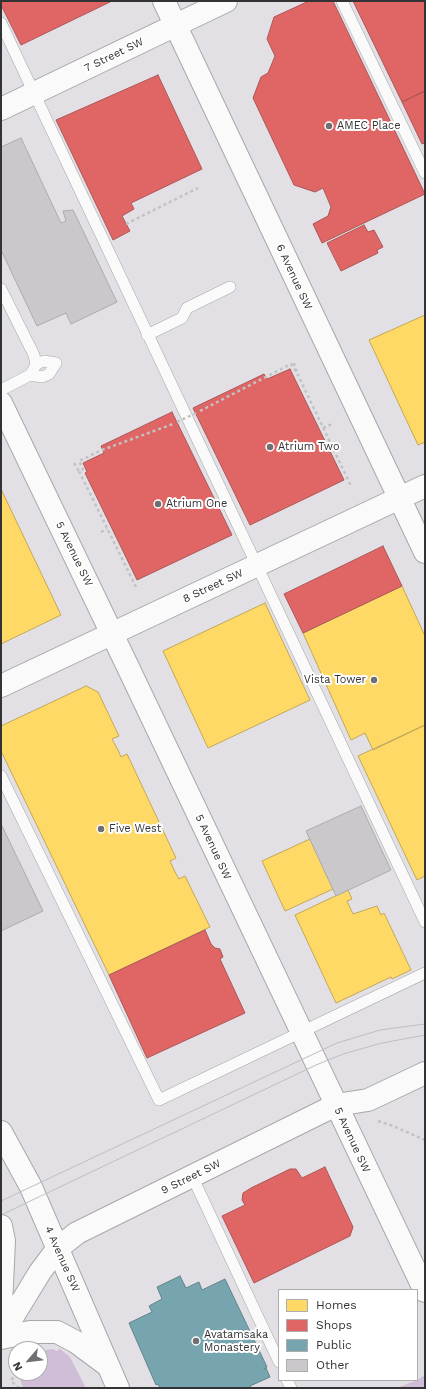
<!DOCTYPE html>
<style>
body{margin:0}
#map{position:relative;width:426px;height:1389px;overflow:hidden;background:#e2e0e4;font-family:"Work Sans",sans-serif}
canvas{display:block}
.frame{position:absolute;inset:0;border:2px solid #333234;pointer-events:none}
.legend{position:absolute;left:278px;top:1289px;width:140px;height:92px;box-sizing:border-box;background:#fff;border:1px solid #adadae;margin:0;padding:5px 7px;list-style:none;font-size:12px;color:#333234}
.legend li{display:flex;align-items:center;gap:8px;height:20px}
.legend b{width:20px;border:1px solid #adadae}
.north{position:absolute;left:8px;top:1341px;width:40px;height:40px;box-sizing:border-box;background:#fff;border:1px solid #adadae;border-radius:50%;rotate:242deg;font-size:11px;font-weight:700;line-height:16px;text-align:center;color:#333234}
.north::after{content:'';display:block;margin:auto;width:14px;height:18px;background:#706f72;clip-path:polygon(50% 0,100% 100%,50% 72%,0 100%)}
</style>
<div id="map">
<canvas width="426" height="1389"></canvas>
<div class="frame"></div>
<ul class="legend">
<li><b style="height:11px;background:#ffd966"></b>Homes</li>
<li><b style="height:11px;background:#e06666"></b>Shops</li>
<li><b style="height:11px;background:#76a5af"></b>Public</li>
<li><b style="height:11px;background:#cac8cb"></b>Other</li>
</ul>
<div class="north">N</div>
</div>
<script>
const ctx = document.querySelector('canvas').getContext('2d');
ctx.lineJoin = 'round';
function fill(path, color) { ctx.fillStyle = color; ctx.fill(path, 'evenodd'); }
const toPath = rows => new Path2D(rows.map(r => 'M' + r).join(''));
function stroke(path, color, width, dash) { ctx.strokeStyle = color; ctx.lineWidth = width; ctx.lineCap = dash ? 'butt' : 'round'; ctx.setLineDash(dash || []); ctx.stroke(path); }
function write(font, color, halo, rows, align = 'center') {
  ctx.font = font + ' "Work Sans",sans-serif'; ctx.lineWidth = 4; ctx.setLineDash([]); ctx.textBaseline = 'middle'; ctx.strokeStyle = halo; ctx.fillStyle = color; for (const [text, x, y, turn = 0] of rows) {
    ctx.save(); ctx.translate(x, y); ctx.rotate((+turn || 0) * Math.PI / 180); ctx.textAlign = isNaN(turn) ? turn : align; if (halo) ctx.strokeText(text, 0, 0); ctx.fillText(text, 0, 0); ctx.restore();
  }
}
fill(toPath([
 [59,1348,70,1357,86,1388,23,1388,20,1379,21,1373,40,1373,40,1351,52,1349,58,1351],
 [425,1375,425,1388,397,1388,417,1380]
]), '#d0bed8');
const homes = toPath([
 [425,315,425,442,418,445,369,340,425,315],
 [1,489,61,615,1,644,1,489],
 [402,586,425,636,425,725,373,750,365,733,351,740,303,633,402,586],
 [265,603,310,700,208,748,163,651,265,603],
 [86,686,98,692,119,736,112,739,118,750,121,757,127,754,176,858,170,861,175,872,179,879,185,876,210,927,109,975,1,751,1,726,86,686],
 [425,725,425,876,417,880,358,756,425,725],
 [310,839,333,889,285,911,262,861,310,839],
 [348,890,352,899,347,901,353,914,377,906,381,915,384,913,411,970,392,979,391,977,336,1003,295,915,348,890]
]);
fill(homes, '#ffd966');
stroke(homes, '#c2a757', 1);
const shops = toPath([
 [1,1,112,1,21,45,1,5,1,1],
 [309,1,333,1,425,194,322,243,313,224,328,216,331,207,323,188,315,192,294,185,253,98,261,77,268,73,275,56,267,39,274,17,309,1],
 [353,1,425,1,425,91,402,102,353,1],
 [158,75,202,169,131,203,134,209,122,216,130,231,113,240,56,120,158,75],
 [425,91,425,143,422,144,402,102,425,91],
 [364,225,368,232,374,230,383,247,377,250,378,253,341,271,327,243,364,225],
 [290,369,344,480,250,525,193,408,264,374,267,379,290,369],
 [172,412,232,535,137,580,85,473,87,472,83,463,104,453,101,446,172,412],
 [383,546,402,586,303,633,284,594,383,546],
 [205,930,211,944,215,948,220,949,223,957,220,959,245,1013,147,1058,109,975,205,930],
 [325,1167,353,1227,350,1236,254,1283,222,1216,245,1205,242,1200,243,1193,251,1188,290,1169,296,1169,302,1178,325,1167]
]);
fill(shops, '#e06666');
stroke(shops, '#ac5657', 1);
const public = toPath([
 [180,1276,186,1288,199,1282,202,1290,225,1279,267,1367,264,1369,266,1368,270,1377,250,1386,251,1388,160,1388,158,1384,156,1385,129,1323,152,1312,149,1306,162,1299,157,1287,180,1276]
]);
fill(public, '#76a5af');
stroke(public, '#62828a', 1);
const building = toPath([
 [21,138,61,223,66,221,63,211,73,210,117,302,71,324,66,313,37,326,1,250,1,147,21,138],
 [361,806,391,870,336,896,306,831,361,806],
 [1,824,43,911,1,931,1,824]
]);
fill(building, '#cac8cb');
stroke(building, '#abaaac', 1);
const lane = toPath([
 [342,1,425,173],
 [1,23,425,922],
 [1,289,34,355,36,365],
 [147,335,182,318,187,308,230,287],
 [1,390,30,375,42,377,49,374,56,363,44,361,39,363,36,365,30,375],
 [1,776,159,1100,425,973],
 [192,1176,279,1362],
 [287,1380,291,1388]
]);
const secondary = toPath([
 [164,1,425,552],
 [1,109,226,1],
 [1,403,126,663,425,1291],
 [1,686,425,486],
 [1,1132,31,1187,118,1388],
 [1,1226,4,1241,1,1306],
 [1,1336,40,1272,58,1248,77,1233,336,1105,368,1100,425,1073],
 [1,1338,30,1332,57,1332,76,1342,107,1365]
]);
stroke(lane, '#a8a7a9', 12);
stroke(secondary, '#a8a7a9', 24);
stroke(toPath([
 [126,224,198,188],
 [294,363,297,373],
 [200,411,291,364,297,373,351,486],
 [323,428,332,424],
 [74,463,79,471],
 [101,532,107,529],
 [136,587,79,471,83,469,79,461,102,450,173,424],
 [378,1121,393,1126,425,1140],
 [16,1372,11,1381,19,1388]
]), '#c2c2c3', 2.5, [3, 3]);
stroke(lane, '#fbfafb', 11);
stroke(secondary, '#fbfafb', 22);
stroke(toPath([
 [1,1201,337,1043,380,1030,425,1024],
 [1,1215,316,1065,343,1054,382,1043,425,1035]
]), '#bebebf', 1);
stroke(toPath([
 [177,422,196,413]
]), '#c2c2c3', 2.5, [3, 3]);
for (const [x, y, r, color] of [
 [329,126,4,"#706f72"],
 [270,447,4,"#706f72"],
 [158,504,4,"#706f72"],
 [374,680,4,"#706f72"],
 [101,829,4,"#706f72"],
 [196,1341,4,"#706f72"]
]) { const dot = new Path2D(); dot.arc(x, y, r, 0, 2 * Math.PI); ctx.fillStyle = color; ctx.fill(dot); stroke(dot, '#fff', 1.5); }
write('11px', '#333234', '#fff', [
 ["7 Street SW",114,55,-26],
 ["6 Avenue SW",294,277,65],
 ["5 Avenue SW",74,554,64],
 ["8 Street SW",213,586,-25],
 ["5 Avenue SW",213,847,65],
 ["5 Avenue SW",352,1140,65],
 ["9 Street SW",191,1177,-26],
 ["4 Avenue SW",62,1259,66]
]);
write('11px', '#333234', '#fff', [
 ["AMEC Place",337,126],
 ["Atrium Two",278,447],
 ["Atrium One",166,504],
 ["Vista Tower",366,680,"right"],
 ["Five West",109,829],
 ["Avatamsaka",204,1335],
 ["Monastery",204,1348]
], 'left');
</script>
